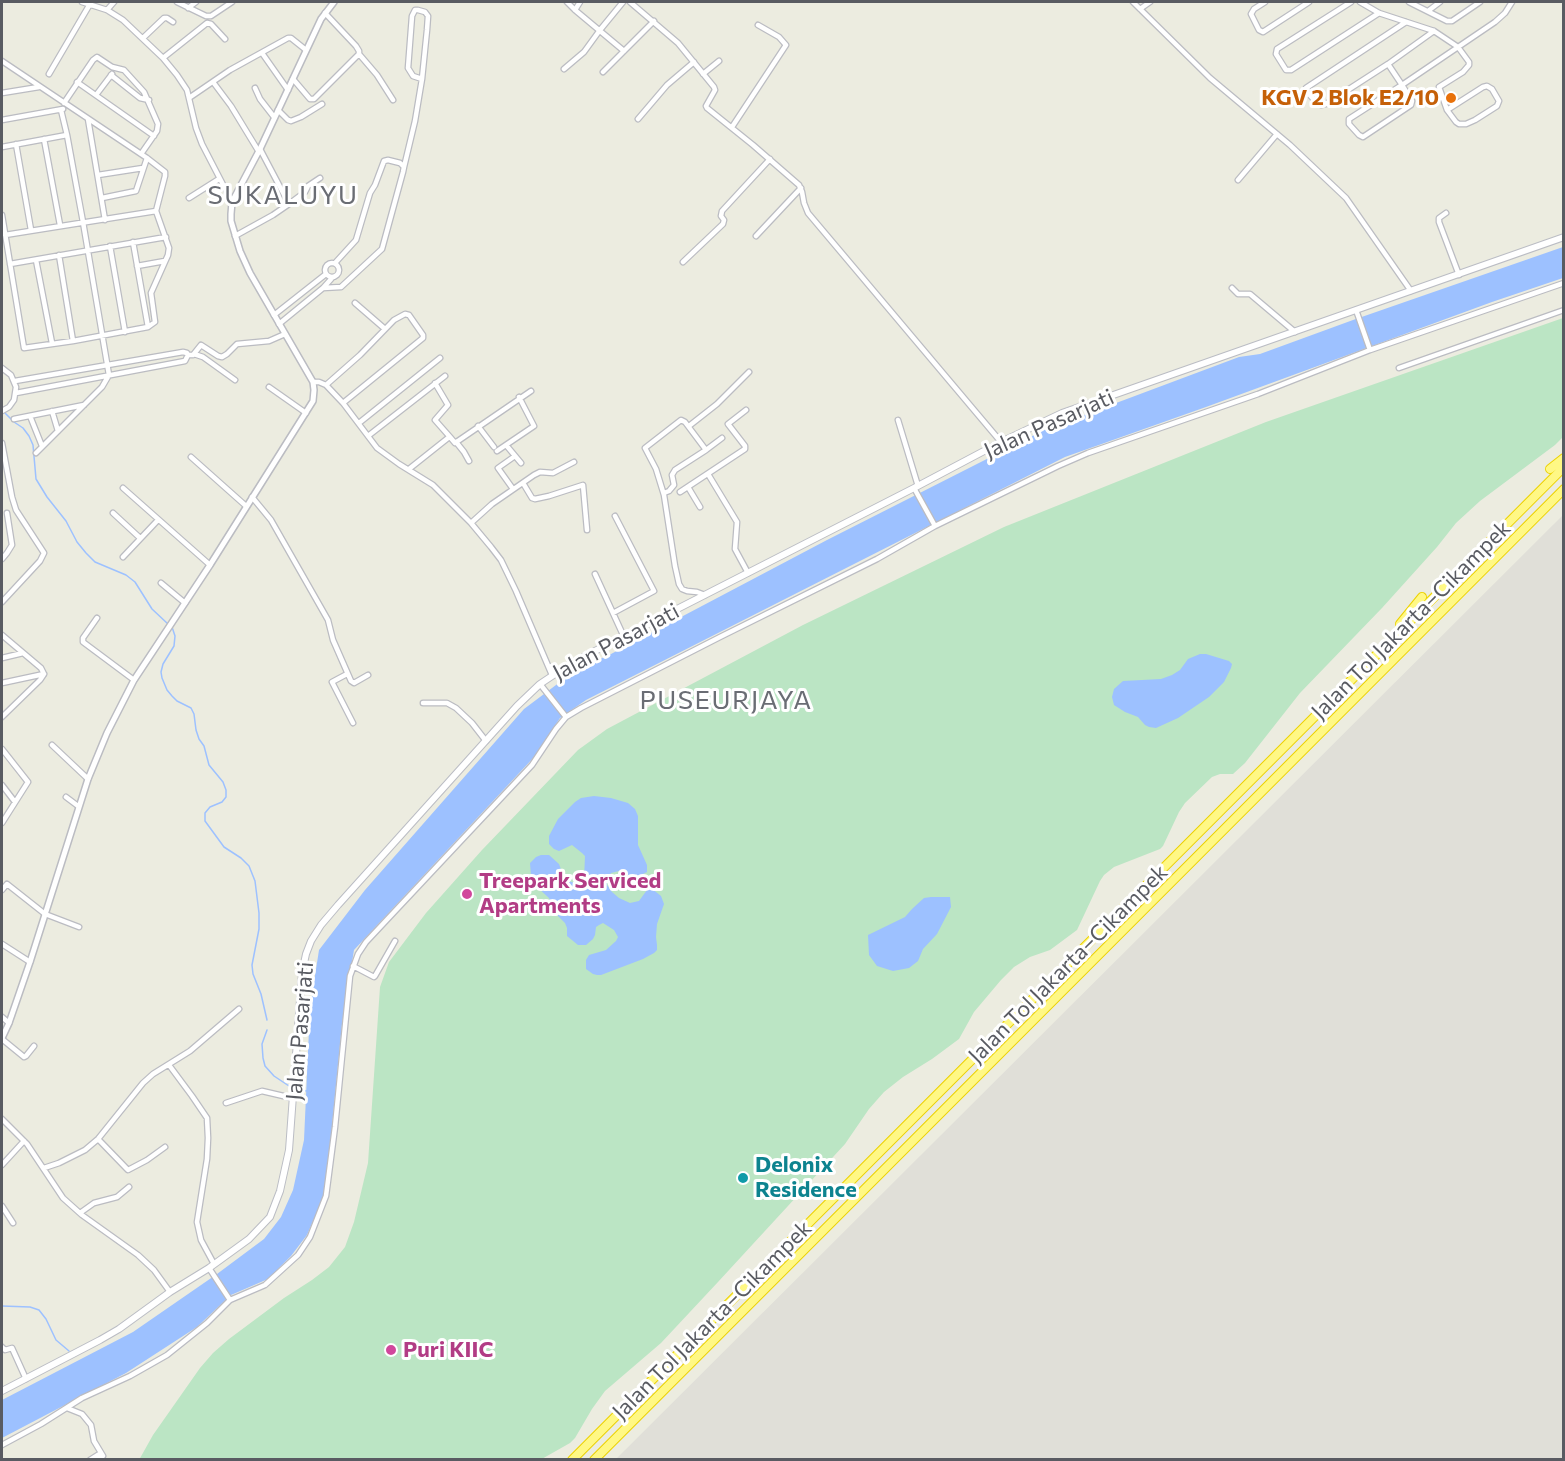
<!DOCTYPE html>
<meta charset="utf-8">
<style>
body{margin:0}
#map{position:relative;width:1565px;height:1461px;overflow:hidden;background:#ecece0;font-family:Commissioner,sans-serif}
canvas{display:block}
.frame{position:absolute;inset:0;border:3px solid #595b62;pointer-events:none}
</style>
<div id="map">
<canvas width="1565" height="1461"></canvas>
<div class="frame"></div>
</div>
<script>
const ctx = document.querySelector('canvas').getContext('2d');
ctx.lineJoin = 'round';
function fill(path, color) { ctx.fillStyle = color; ctx.fill(path, 'evenodd'); }
const toPath = rows => new Path2D(rows.map(r => 'M' + r).join(''));
function stroke(path, color, width, dash) { ctx.strokeStyle = color; ctx.lineWidth = width; ctx.lineCap = dash ? 'butt' : 'round'; ctx.setLineDash(dash || []); ctx.stroke(path); }
function write(font, color, halo, rows, align = 'center') {
  ctx.font = font + ' Commissioner,sans-serif'; ctx.lineWidth = 6; ctx.setLineDash([]); ctx.textBaseline = 'middle'; ctx.strokeStyle = halo; ctx.fillStyle = color; for (const [text, x, y, turn = 0] of rows) {
    ctx.save(); ctx.translate(x, y); ctx.rotate((+turn || 0) * Math.PI / 180); ctx.textAlign = isNaN(turn) ? turn : align; if (halo) ctx.strokeText(text, 0, 0); ctx.fillText(text, 0, 0); ctx.restore();
  }
}
fill(toPath([
 [1563,515,1563,1459,616,1459]
]), '#e0dfd8');
fill(toPath([
 [1563,318,1563,437,1555,445,1480,501,1456,523,1437,547,1382,608,1300,693,1245,763,1233,774,1220,774,1212,777,1185,803,1179,812,1163,846,1160,849,1114,867,1104,875,1100,881,1077,930,1050,950,1030,957,1014,967,1001,980,974,1012,959,1039,932,1059,903,1077,884,1092,869,1109,845,1144,718,1282,661,1343,605,1391,592,1409,575,1438,570,1443,540,1460,139,1460,153,1435,200,1368,213,1353,229,1339,284,1298,312,1280,329,1267,345,1247,354,1222,368,1163,380,987,389,962,426,913,482,850,578,750,607,729,803,625,1004,527,1266,422]
]), '#bbe5c4');
fill(toPath([
 [1563,247,1563,278,1492,302,1206,407,1065,457,586,700,560,718,536,755,354,950,342,1024,327,1177,323,1198,307,1235,291,1256,268,1279,231,1295,197,1327,126,1373,2,1438,2,1400,133,1332,217,1274,264,1239,281,1217,293,1190,304,1140,310,1008,319,950,365,890,524,709,576,670,611,654,827,540,1044,430,1239,357,1260,354,1353,320],
 [1200,654,1206,654,1229,661,1232,664,1231,668,1224,682,1209,697,1178,718,1156,728,1149,727,1145,725,1138,717,1125,712,1114,705,1112,697,1114,689,1123,681,1161,679,1172,675,1180,670,1188,659],
 [594,796,611,798,628,803,635,809,638,816,638,845,647,865,647,872,639,876,631,876,619,871,611,873,607,880,607,885,612,892,619,898,630,903,639,901,647,890,651,888,661,896,664,904,657,924,656,937,657,945,657,950,654,953,643,959,601,975,597,975,593,974,586,969,586,960,589,955,606,950,616,941,618,937,614,930,603,923,599,925,596,927,595,935,593,939,586,945,578,945,567,936,567,928,565,923,556,914,549,898,537,887,531,876,530,863,536,857,541,855,549,855,559,864,563,875,569,881,577,884,584,879,585,856,582,853,572,845,559,851,554,849,549,844,549,836,558,819,575,802,581,798],
 [931,897,950,897,951,907,937,934,923,949,918,961,909,968,893,971,877,966,869,955,868,935,905,917,912,909,924,898]
]), '#9dc1ff');
stroke(toPath([
 [2,407,2,408],
 [5,413,14,422,23,428,29,436,33,445,36,479,47,497,66,521,77,542,86,553,95,562,126,575,135,582,152,609,168,624],
 [172,627,175,636,174,646,163,664,161,672,162,678,167,690,172,696,177,701,191,708,194,714,196,730,199,739,204,746,209,765,223,782,226,790,226,797,222,802,210,807,205,813,205,821,224,847,241,858,249,866,255,881,259,913,259,929,252,965,253,974,261,994,267,1020],
 [267,1030,262,1044,263,1058,265,1066,274,1076,289,1086],
 [298,1089,307,1091],
 [2,1306,30,1307,39,1310,46,1319,56,1340,69,1351]
]), '#9dc1ff', 1.5);
const minor = toPath([
 [82,2,107,10,123,20,163,58,177,75,187,90,196,128,202,144,232,202],
 [177,2,206,16,211,16,232,2],
 [567,2,575,10,624,51],
 [630,2,678,43,714,87,715,90,706,106,707,108,753,145,799,185,802,192,804,203,808,213,1001,442],
 [1133,2,1210,78,1290,145,1346,198,1411,291],
 [1265,2,1254,9,1251,14,1259,30,1263,32,1309,2],
 [1351,2,1277,49,1276,54,1286,70,1291,70,1379,13],
 [1360,2,1379,13,1434,31,1458,47,1469,62,1469,65,1463,72,1439,87,1447,110,1456,122,1459,124,1466,124,1475,120,1497,106,1499,101,1492,89,1487,86,1483,87,1447,110],
 [1409,2,1447,21,1452,21,1480,2],
 [188,8,196,2],
 [1140,9,1150,2],
 [107,10,114,2],
 [575,10,580,2],
 [1428,11,1440,2],
 [325,13,356,46,359,51,359,54,377,75,393,100],
 [1406,22,1306,88,1306,91,1318,104,1321,105,1326,104,1388,64,1434,31],
 [143,38,164,18,167,18,173,22],
 [262,53,288,90],
 [163,58,207,23,211,24,225,39],
 [2,61,147,158,165,172,165,176,156,211,169,248,168,255,151,293,155,322,148,327,73,341,24,348,2,215],
 [1388,64,1402,85,1349,119,1349,124,1359,135,1363,137,1411,105,1412,101,1402,85,1495,22,1505,13,1512,2],
 [564,69,584,52,600,30,623,2],
 [603,72,654,21],
 [49,74,90,4],
 [703,74,719,61],
 [111,75,140,98,149,100],
 [293,79,310,99,314,99,359,54],
 [77,82,154,136],
 [213,82,231,106,259,152],
 [255,88,260,99,274,117],
 [2,93,39,87],
 [96,95,112,74],
 [189,98,230,70,288,38,291,38,306,50],
 [64,103,93,60,97,57,112,67,124,70,144,92,158,124,157,131,141,154],
 [278,110,288,120,291,121,301,117,322,104],
 [88,119,105,220],
 [638,119,667,85,694,62],
 [2,120,63,109],
 [732,127,786,45,779,37,758,25],
 [44,139,60,225],
 [16,144,31,230],
 [2,147,67,135],
 [260,149,289,204],
 [404,167,415,121,422,79,427,30,428,16,425,12,418,10,415,10,412,16,408,68,413,76,422,79],
 [98,175,143,168],
 [1238,180,1277,134],
 [102,198,136,191,147,158],
 [189,198,219,179],
 [1446,213,1439,218,1439,222,1459,275],
 [5,235,156,211],
 [235,236,273,215,289,204,305,192,308,186,320,178],
 [756,236,801,188],
 [133,242,148,327],
 [110,246,125,332],
 [59,255,73,341],
 [36,260,52,343],
 [683,262,723,224,724,220,721,216,722,211,770,159],
 '325 270a7 7 0 1 1 14 0a7 7 0 1 1-14 0Z',
 [10,264,166,237],
 [137,266,165,261],
 [323,288,341,287,382,249,403,172,404,167,400,163,388,160,384,161,375,185,370,193,356,240,335,263],
 [1232,288,1238,294,1250,294,1295,332],
 [355,303,385,329],
 [1356,310,1370,350],
 [274,315,326,274],
 [279,324,323,288,332,278],
 [194,354,203,357,235,380],
 [2,368,11,375,16,387,14,400,9,407,2,411],
 [1399,368,1564,310],
 [15,381,183,352,187,353,188,355],
 [313,382,319,382,326,385,343,403,377,448,399,464,433,485,471,523,491,547,501,560,516,591,552,675],
 [435,383,448,405,435,420,450,437],
 [326,385,360,355,394,320,405,314,409,315,423,335,423,338,343,403],
 [269,387,306,413],
 [16,393,185,361,188,355,193,355,201,345,218,356,222,357,227,354,237,344,269,341,285,334],
 [52,411,58,431],
 [30,416,42,446],
 [14,419,84,405],
 [898,420,918,486],
 [359,423,440,358],
 [478,426,494,447],
 [689,426,717,404,749,372],
 [368,436,445,376],
 [456,442,464,452,469,461],
 [2,443,12,497,16,510,44,553,40,561,2,602],
 [506,445,521,463],
 [497,451,534,426,519,397],
 [36,453,102,387,109,375,83,222,67,135,61,110],
 [191,457,246,506],
 [409,469,448,438,450,437,455,443,531,391],
 [708,474,737,522,735,549,748,573],
 [523,483,532,498,535,499,549,496,583,485,587,530],
 [688,487,700,507],
 [123,488,210,565],
 [914,488,935,526],
 [513,489,498,468,515,456],
 [680,492,745,449,745,446,728,424,746,410],
 [664,493,669,491,674,485,672,475,675,470,706,450],
 [252,497,271,520,328,620,333,640,351,681,354,683,368,675],
 [113,513,140,538],
 [471,523,492,504,534,475,540,472,553,473,574,462],
 [123,557,158,520],
 [2,559,7,553,12,545,7,513],
 [595,574,624,637],
 [161,583,185,603],
 [705,595,697,592,687,591,682,589,679,584,675,566,664,495,656,469,645,448,681,420,685,422,706,450,722,438],
 [613,613,654,591,615,516],
 [97,618,83,638,83,642,134,680],
 [2,635,41,668,44,674],
 [2,658,23,653],
 [347,674,332,682,353,723],
 [2,683,44,674],
 [540,684,566,717],
 [423,703,447,703,456,708,472,723,486,741],
 [2,717,40,680,44,674],
 [52,745,88,779],
 [2,749,28,782,2,823],
 [2,785,15,802],
 [66,797,78,806],
 [2,890,7,884,45,914,79,927],
 [2,944,30,962],
 [353,966,374,977,375,976,395,941],
 [2,1017,9,1023],
 [2,1039,24,1057,26,1056,34,1046],
 [169,1065,192,1096,207,1118,208,1138,207,1159,197,1222,201,1240,214,1264],
 [226,1103,262,1091,292,1098],
 [2,1119,27,1144,63,1198,82,1215,138,1255,154,1270,170,1292],
 [98,1139,128,1170,147,1160,165,1147],
 [2,1165,24,1141],
 [44,1168,59,1163,85,1150,98,1139,143,1083,153,1074,190,1051,239,1009],
 [2,1206,13,1223],
 [80,1213,94,1203,117,1197,129,1187],
 [209,1268,230,1300],
 [2,1347,5,1350,12,1348,26,1379],
 [67,1408,82,1414,91,1425,94,1441,103,1456,98,1460],
 [2,1445,41,1424,82,1398,130,1376,167,1355,207,1323,230,1300,265,1285,298,1255,310,1237,326,1196,335,1127,350,976,358,954,366,942,532,765,556,729,566,717,581,708,720,637,877,559,935,526,1058,466,1088,453,1258,394,1370,350,1564,283],
 [90,1460,101,1453]
]);
const tertiary = toPath([
 [2,1038,9,1023,30,962,88,779,107,733,134,680,210,565,313,401,314,390,313,382,250,273,240,251,231,221,231,214,232,202,260,149,321,19,334,2]
]);
const secondary = toPath([
 [2,1391,100,1340,119,1329,170,1292,209,1268,249,1239,270,1217,280,1191,289,1150,302,973,306,954,311,941,321,925,338,905,517,706,540,684,570,664,593,652,914,488,1001,442,1062,413,1564,237]
]);
const motorway = toPath([
 [1550,469,1564,458],
 [1400,624,1422,597],
 [572,1460,1564,467],
 [594,1460,1564,489]
]);
stroke(minor, '#bbbcc2', 7);
stroke(tertiary, '#bbbcc2', 8);
stroke(secondary, '#bbbdc4', 8);
stroke(motorway, '#ecd100', 10);
stroke(minor, '#fff', 4.5);
stroke(tertiary, '#fff', 5);
stroke(secondary, '#fff', 6);
stroke(motorway, '#fff885', 8);
for (const [x, y, r, color] of [
 [1451,98,6,"#e8710a"],
 [467,894,6,"#d1479c"],
 [743,1178,6,"#0f9aa8"],
 [391,1350,6,"#d1479c"]
]) { const dot = new Path2D(); dot.arc(x, y, r, 0, 2 * Math.PI); ctx.fillStyle = color; ctx.fill(dot); stroke(dot, '#fff', 2); }
write('bold 22px', '#c56008', '#fff', [
 ["KGV 2 Blok E2/10",1439,98]
], 'right');
write('22px', '#595b62', '#fff', [
 ["Jalan Pasarjati",1049,424,-24],
 ["Jalan Tol Jakarta–Cikampek",1411,620,-45],
 ["Jalan Pasarjati",616,642,-28],
 ["Jalan Tol Jakarta–Cikampek",1068,964,-45],
 ["Jalan Pasarjati",300,1031,-85],
 ["Jalan Tol Jakarta–Cikampek",712,1320,-45]
]);
write('bold 22px', '#b23c85', '#fff', [
 ["Treepark Serviced",479,881],
 ["Apartments",479,906],
 ["Puri KIIC",403,1350]
], 'left');
write('bold 22px', '#0d838f', '#fff', [
 ["Delonix",755,1165],
 ["Residence",755,1190]
], 'left');
ctx.letterSpacing = '1.5px';
write('26px', '#6a6d74', '#fff', [
 ["SUKALUYU",283,195],
 ["PUSEURJAYA",726,700]
]);
ctx.letterSpacing = '0px';
</script>
